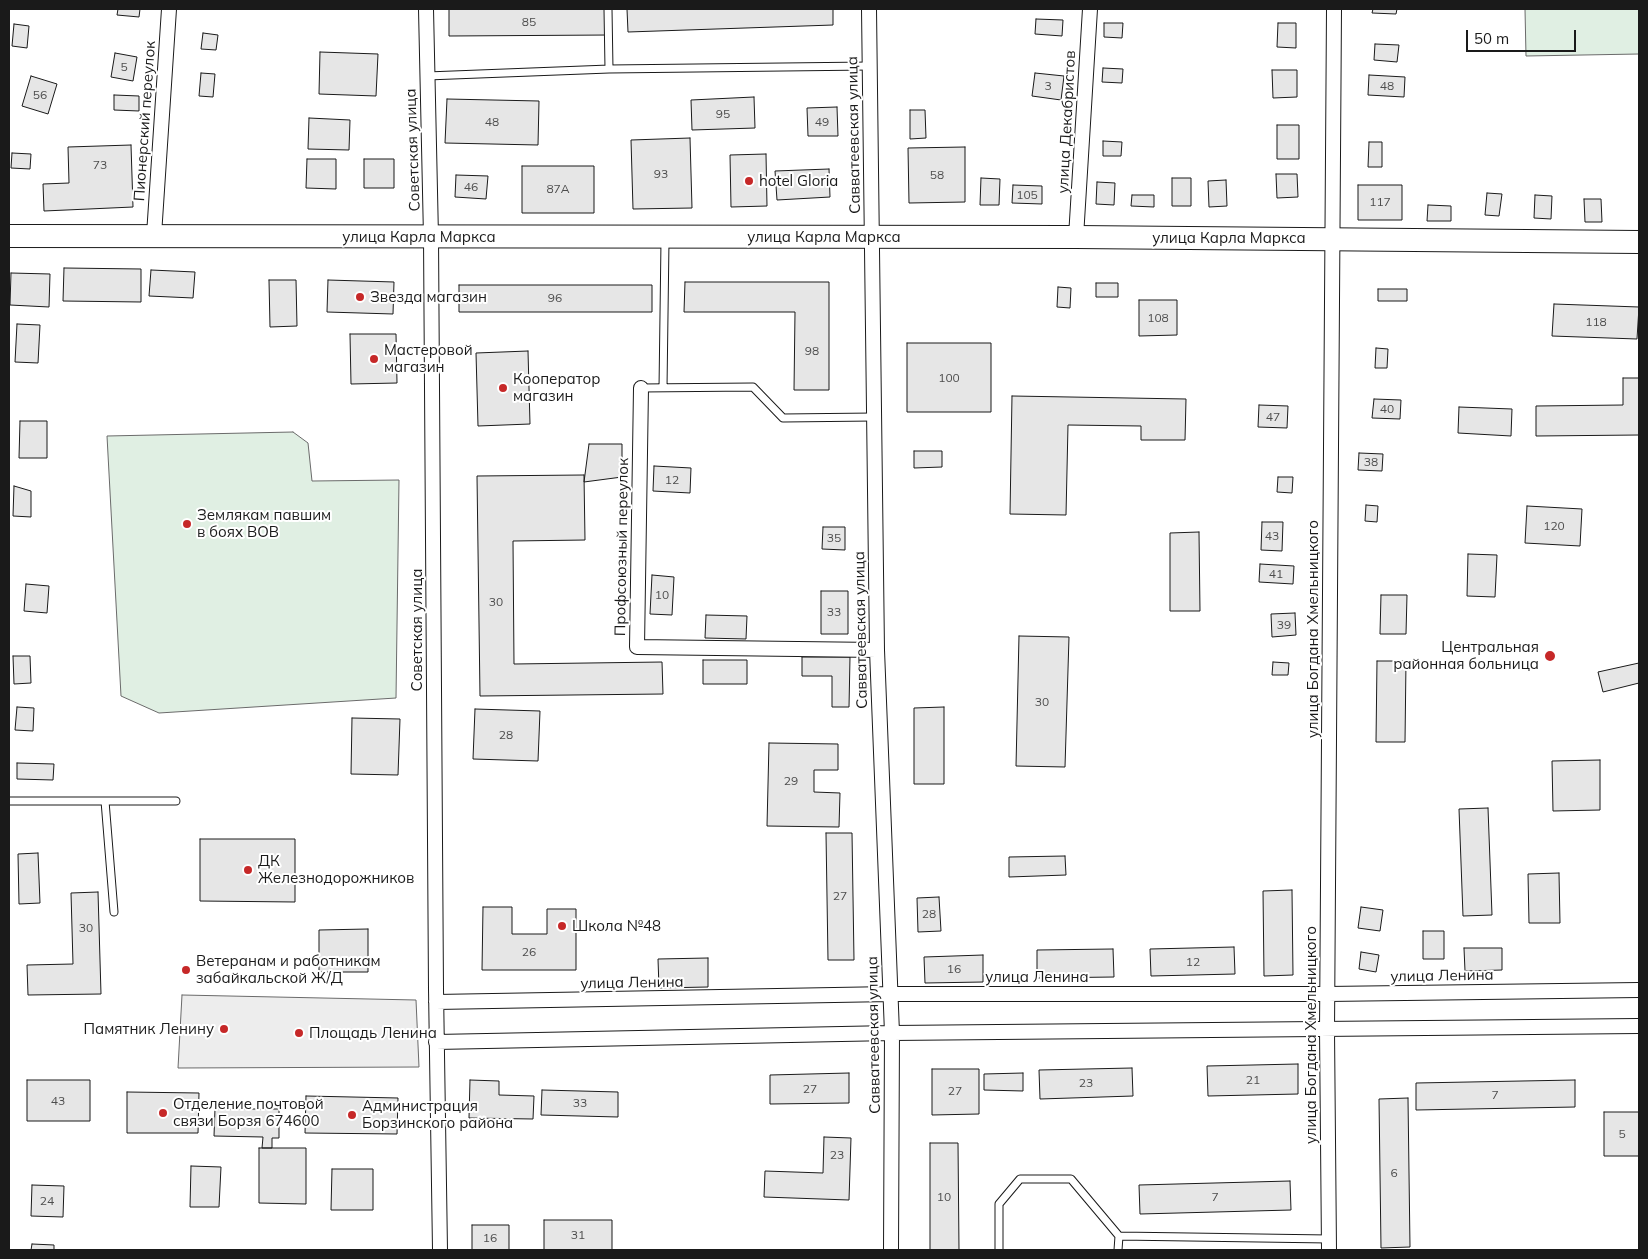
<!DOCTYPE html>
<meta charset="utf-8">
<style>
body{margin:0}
#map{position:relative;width:1648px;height:1259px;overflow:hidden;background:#fff;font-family:Mulish,sans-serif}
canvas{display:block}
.frame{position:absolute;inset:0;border:10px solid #1a1a1a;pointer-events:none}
.scale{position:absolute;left:1466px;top:30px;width:110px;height:22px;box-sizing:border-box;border:2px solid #1a1a1a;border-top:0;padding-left:6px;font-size:15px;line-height:18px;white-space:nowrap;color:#1a1a1a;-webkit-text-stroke:4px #fff;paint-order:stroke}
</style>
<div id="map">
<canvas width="1648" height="1259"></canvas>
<div class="frame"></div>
<div class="scale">50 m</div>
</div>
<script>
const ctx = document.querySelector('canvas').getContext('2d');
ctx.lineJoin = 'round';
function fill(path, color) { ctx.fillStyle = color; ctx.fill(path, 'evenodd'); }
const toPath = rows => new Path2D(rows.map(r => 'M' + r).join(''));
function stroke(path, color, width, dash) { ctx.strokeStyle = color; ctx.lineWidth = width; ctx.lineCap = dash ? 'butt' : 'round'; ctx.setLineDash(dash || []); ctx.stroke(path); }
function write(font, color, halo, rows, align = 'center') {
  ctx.font = font + ' Mulish,sans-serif'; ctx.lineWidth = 4; ctx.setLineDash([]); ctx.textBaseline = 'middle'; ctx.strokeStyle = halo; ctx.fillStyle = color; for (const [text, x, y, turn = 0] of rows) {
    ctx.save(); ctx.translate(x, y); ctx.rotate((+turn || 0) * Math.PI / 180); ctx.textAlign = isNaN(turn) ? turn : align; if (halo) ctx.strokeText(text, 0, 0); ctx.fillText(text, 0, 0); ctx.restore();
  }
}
const green = toPath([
 [1525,9,1639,9,1639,54,1526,56,1525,9],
 [293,432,308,443,312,481,399,480,396,698,159,713,121,696,107,436,293,432]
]);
fill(green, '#e0efe3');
stroke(green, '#6a6a6a', 1);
const parking = toPath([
 [182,995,416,1000,419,1067,178,1068,182,995]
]);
fill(parking, '#ededed');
stroke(parking, '#6a6a6a', 1);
const building = toPath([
 [118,9,140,9,139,17,117,15,118,9],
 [449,9,609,9,609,35,449,36,449,9],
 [627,9,833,9,833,25,628,32,627,9],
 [1373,9,1397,9,1396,14,1372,13,1373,9],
 [1036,19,1063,20,1062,36,1035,34,1036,19],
 [1104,23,1123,23,1122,38,1104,37,1104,23],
 [1278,23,1296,23,1296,48,1277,47,1278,23],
 [14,24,29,26,27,48,12,46,14,24],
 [203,33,218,35,216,50,201,49,203,33],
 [1375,44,1399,45,1397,62,1374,60,1375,44],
 [320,52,378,54,376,96,319,94,320,52],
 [115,53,137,57,133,81,111,77,115,53],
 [1103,68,1123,69,1122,83,1102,82,1103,68],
 [1272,70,1297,70,1297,97,1273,98,1272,70],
 [201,73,215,74,213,97,199,96,201,73],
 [1035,73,1064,76,1061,100,1032,96,1035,73],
 [1369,75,1405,77,1404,97,1368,95,1369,75],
 [31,76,57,84,48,114,22,106,31,76],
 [114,95,139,96,139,111,114,110,114,95],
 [754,97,755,128,692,130,691,100,754,97],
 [447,99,539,101,538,145,445,143,447,99],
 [837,107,838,136,808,136,807,108,837,107],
 [910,110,925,110,926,138,910,139,910,110],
 [309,118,350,120,349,150,308,149,309,118],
 [1277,125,1299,125,1299,159,1277,159,1277,125],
 [690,138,692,208,633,209,631,140,690,138],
 [1103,141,1122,142,1121,156,1103,156,1103,141],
 [1369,142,1382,142,1382,167,1368,167,1369,142],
 [131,145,133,207,44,211,43,184,69,183,68,147,131,145],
 [965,147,965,202,909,203,908,148,965,147],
 [12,153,31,154,30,169,11,168,12,153],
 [766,154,767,206,731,207,730,155,766,154],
 [307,159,336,159,336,189,306,188,307,159],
 [364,159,394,159,394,188,364,188,364,159],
 [522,166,594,166,594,213,522,213,522,166],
 [829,169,830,197,777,200,775,171,829,169],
 [1276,174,1297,174,1298,197,1277,198,1276,174],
 [456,175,488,176,486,199,455,197,456,175],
 [981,178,1000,179,999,205,980,205,981,178],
 [1172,178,1191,178,1191,206,1172,206,1172,178],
 [1226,180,1227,206,1209,207,1208,181,1226,180],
 [1097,182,1115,183,1114,205,1096,204,1097,182],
 [1013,185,1042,186,1042,204,1012,203,1013,185],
 [1358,185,1402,185,1402,220,1358,220,1358,185],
 [1487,193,1502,194,1499,216,1485,215,1487,193],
 [1132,195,1154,195,1154,207,1131,206,1132,195],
 [1535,195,1552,196,1551,219,1534,218,1535,195],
 [1584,199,1601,199,1602,222,1585,222,1584,199],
 [1428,205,1451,206,1451,221,1427,221,1428,205],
 [64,268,141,269,141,302,63,301,64,268],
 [151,270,195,272,193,298,149,296,151,270],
 [11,273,50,274,49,307,10,305,11,273],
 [269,280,296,280,297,326,270,327,269,280],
 [328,280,394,282,393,314,327,312,328,280],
 [685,282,829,282,829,390,794,390,795,312,684,312,685,282],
 [1096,283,1118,283,1118,297,1096,297,1096,283],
 [459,285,652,285,652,312,459,312,459,285],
 [1058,287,1071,288,1070,308,1057,307,1058,287],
 [1378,289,1407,289,1407,301,1378,301,1378,289],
 [1139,300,1177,300,1177,335,1139,336,1139,300],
 [1554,304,1639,307,1637,339,1552,336,1554,304],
 [17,324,40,325,38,363,15,362,17,324],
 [350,334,396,334,397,383,351,384,350,334],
 [907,343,991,343,991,412,907,412,907,343],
 [1376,348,1388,349,1387,368,1375,368,1376,348],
 [528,351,530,424,478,426,476,353,528,351],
 [1623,378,1639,378,1639,435,1536,436,1536,406,1623,405,1623,378],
 [1012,396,1186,399,1185,440,1141,440,1141,426,1068,425,1066,515,1010,514,1012,396],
 [1374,399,1401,400,1400,419,1372,418,1374,399],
 [1259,405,1288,406,1287,428,1258,427,1259,405],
 [1459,407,1512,409,1511,436,1458,433,1459,407],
 [20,421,47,421,47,458,19,458,20,421],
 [589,444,622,444,622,477,584,482,589,444],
 [914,451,942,451,942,467,914,468,914,451],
 [1359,453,1383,454,1382,471,1358,470,1359,453],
 [654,466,691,468,690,493,653,491,654,466],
 [584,475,585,540,513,541,514,664,662,662,663,694,480,696,477,476,584,475],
 [1278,477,1293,477,1292,493,1277,492,1278,477],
 [14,486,31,491,31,517,13,516,14,486],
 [1366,505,1378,506,1377,522,1365,521,1366,505],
 [1527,506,1582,509,1580,546,1525,543,1527,506],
 [1262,522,1283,522,1282,551,1261,550,1262,522],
 [823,527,845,527,845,550,822,549,823,527],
 [1199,532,1200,611,1170,611,1170,533,1199,532],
 [1468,554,1497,555,1495,597,1467,596,1468,554],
 [1260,564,1294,566,1293,584,1259,582,1260,564],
 [652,575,674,577,672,615,650,614,652,575],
 [26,584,49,586,47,613,24,611,26,584],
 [821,591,848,591,848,634,821,634,821,591],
 [1381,595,1407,595,1406,634,1380,634,1381,595],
 [1295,613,1296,635,1272,637,1271,614,1295,613],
 [706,615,747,616,746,639,705,638,706,615],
 [1019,636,1069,637,1065,767,1016,766,1019,636],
 [13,656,30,656,31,683,14,684,13,656],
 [802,657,850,657,849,707,832,707,832,676,802,676,802,657],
 [703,660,747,660,747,684,703,684,703,660],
 [1377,661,1406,661,1405,742,1376,742,1377,661],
 [1273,662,1289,663,1288,675,1272,675,1273,662],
 [1639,663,1639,683,1603,692,1598,672,1639,663],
 [17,707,34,708,33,731,15,730,17,707],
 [944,707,944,784,914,784,914,708,944,707],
 [475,709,540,711,538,761,473,759,475,709],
 [352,718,400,719,398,775,351,774,352,718],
 [769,743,838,744,838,770,814,770,814,792,840,793,839,827,767,826,769,743],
 [1600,760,1600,810,1553,811,1552,761,1600,760],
 [17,763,54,764,53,780,17,779,17,763],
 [1488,808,1492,915,1463,916,1459,809,1488,808],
 [826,833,852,833,854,960,828,960,826,833],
 [200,839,295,839,295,902,200,901,200,839],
 [38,853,40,903,19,904,18,854,38,853],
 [1065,856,1066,875,1009,877,1009,857,1065,856],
 [1559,873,1560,923,1529,923,1528,874,1559,873],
 [1292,890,1293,975,1264,976,1263,891,1292,890],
 [98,892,101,994,28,995,27,965,73,964,71,893,98,892],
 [939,897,941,931,918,932,917,898,939,897],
 [483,907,512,907,512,934,547,934,547,909,576,909,576,970,482,970,483,907],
 [1361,907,1383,910,1380,931,1358,928,1361,907],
 [368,929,368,972,319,972,319,930,368,929],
 [1423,931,1444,931,1444,959,1423,959,1423,931],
 [1234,947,1235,974,1151,976,1150,949,1234,947],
 [1464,948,1502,948,1502,970,1465,971,1464,948],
 [1113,949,1114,977,1037,978,1037,950,1113,949],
 [1361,952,1379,955,1376,972,1359,969,1361,952],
 [983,955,983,982,925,983,924,957,983,955],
 [708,958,708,987,659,988,658,959,708,958],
 [1298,1064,1298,1094,1208,1096,1207,1066,1298,1064],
 [1132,1068,1133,1096,1040,1099,1039,1070,1132,1068],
 [932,1069,979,1069,979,1114,932,1115,932,1069],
 [849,1073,849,1103,770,1104,770,1075,849,1073],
 [1023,1073,1023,1091,984,1090,984,1074,1023,1073],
 [27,1080,90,1080,90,1121,27,1121,27,1080],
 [470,1080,499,1081,499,1095,534,1096,533,1119,469,1118,470,1080],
 [1575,1080,1575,1107,1416,1110,1416,1083,1575,1080],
 [542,1090,618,1092,618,1117,541,1115,542,1090],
 [127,1092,199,1093,198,1133,127,1133,127,1092],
 [306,1096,398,1098,397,1134,305,1133,306,1096],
 [1408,1098,1410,1247,1381,1248,1379,1099,1408,1098],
 [215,1109,279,1109,279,1138,272,1138,272,1148,262,1148,263,1137,214,1136,215,1109],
 [1604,1112,1639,1112,1639,1156,1604,1156,1604,1112],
 [824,1137,851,1138,849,1200,764,1197,765,1171,823,1173,824,1137],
 [930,1143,958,1143,959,1250,930,1250,930,1143],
 [259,1148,306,1148,306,1204,259,1203,259,1148],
 [191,1166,221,1167,219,1207,190,1207,191,1166],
 [332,1169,373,1169,373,1210,331,1210,332,1169],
 [1290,1181,1291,1210,1140,1214,1139,1185,1290,1181],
 [32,1185,64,1186,63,1217,31,1216,32,1185],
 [544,1220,612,1220,612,1250,544,1250,544,1220],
 [472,1225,509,1225,509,1250,472,1250,472,1225],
 [32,1244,54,1245,54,1250,31,1250,32,1244]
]);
fill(building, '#e6e6e6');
stroke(building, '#1a1a1a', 1);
const service = toPath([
 [608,9,609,69],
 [427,76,609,69,870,66],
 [641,388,753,387,783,418,874,417],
 [663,388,665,241],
 [9,801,176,801],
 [105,801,114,912],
 [1119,1236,1329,1239],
 [999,1250,999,1204,1020,1179,1071,1179,1119,1236,1118,1250]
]);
const minor = toPath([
 [426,9,431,237,436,989,440,1250],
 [869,9,877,650,892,1033,891,1250],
 [154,235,169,9],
 [1076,237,1090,9],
 [641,388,637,647,877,650],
 [436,1002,891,994,1327,994,1639,990],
 [436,1042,892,1033,1639,1026],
 [1329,1250,1327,1030,1334,9]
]);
const trunk = toPath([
 [9,236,1076,237,1639,242]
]);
stroke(service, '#1a1a1a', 9);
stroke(minor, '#1a1a1a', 16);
stroke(trunk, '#1a1a1a', 24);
stroke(service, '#fff', 7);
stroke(minor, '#fff', 14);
stroke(trunk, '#fff', 22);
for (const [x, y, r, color] of [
 [749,181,5,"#c62828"],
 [360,297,5,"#c62828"],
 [374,359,5,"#c62828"],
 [503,388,5,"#c62828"],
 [187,524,5,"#c62828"],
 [1550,656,6,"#c62828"],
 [248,870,5,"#c62828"],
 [562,926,5,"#c62828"],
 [186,970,5,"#c62828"],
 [224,1029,5,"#c62828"],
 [299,1033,5,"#c62828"],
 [163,1113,5,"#c62828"],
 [352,1115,5,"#c62828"]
]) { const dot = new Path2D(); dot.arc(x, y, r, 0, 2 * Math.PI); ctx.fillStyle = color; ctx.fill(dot); stroke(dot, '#fff', 2); }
write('12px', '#4d4d4d', null, [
 ["85",529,22],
 ["5",124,67],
 ["3",1048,86],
 ["48",1387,86],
 ["56",40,95],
 ["95",723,114],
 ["48",492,122],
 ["49",822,122],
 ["73",100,165],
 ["93",661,174],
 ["58",937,175],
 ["46",471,187],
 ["87А",558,189],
 ["105",1027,195],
 ["117",1380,202],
 ["96",555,298],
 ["108",1158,318],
 ["118",1596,322],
 ["98",812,351],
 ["100",949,378],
 ["40",1387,409],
 ["47",1273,417],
 ["38",1371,462],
 ["12",672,480],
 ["120",1554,526],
 ["43",1272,536],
 ["35",834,538],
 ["41",1276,574],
 ["10",662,595],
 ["30",496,602],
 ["33",834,612],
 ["39",1284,625],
 ["30",1042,702],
 ["28",506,735],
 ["29",791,781],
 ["27",840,896],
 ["28",929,914],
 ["30",86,928],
 ["26",529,952],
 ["12",1193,962],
 ["16",954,969],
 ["21",1253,1080],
 ["23",1086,1083],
 ["27",810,1089],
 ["27",955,1091],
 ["7",1495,1095],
 ["43",58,1101],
 ["33",580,1103],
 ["5",1622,1134],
 ["23",837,1155],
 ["6",1394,1173],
 ["10",944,1197],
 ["7",1215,1197],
 ["24",47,1201],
 ["31",578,1235],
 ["16",490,1238]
]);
write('15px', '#1a1a1a', '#fff', [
 ["Пионерский переулок",145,121,-86],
 ["улица Декабристов",1067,122,-87],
 ["Савватеевская улица",854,135,-91],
 ["Советская улица",413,150,-92],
 ["улица Карла Маркса",419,237],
 ["улица Карла Маркса",824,237],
 ["улица Карла Маркса",1229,238],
 ["Профсоюзный переулок",622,547,-89],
 ["улица Богдана Хмельницкого",1313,629,-90],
 ["Советская улица",417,630,-90],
 ["Савватеевская улица",861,630,-91],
 ["улица Ленина",1442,976,-1],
 ["улица Ленина",1037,977],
 ["улица Ленина",632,983,-1],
 ["Савватеевская улица",874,1035,-91],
 ["улица Богдана Хмельницкого",1311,1035,-90]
]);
write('15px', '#1a1a1a', '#fff', [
 ["hotel Gloria",759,181],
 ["Звезда магазин",370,297],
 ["Мастеровой",384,350],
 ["магазин",384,367],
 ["Кооператор",513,379],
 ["магазин",513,396],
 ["Землякам павшим",197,515],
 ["в боях ВОВ",197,532],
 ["Центральная",1539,647,"right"],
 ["районная больница",1539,664,"right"],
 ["ДК",258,861],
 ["Железнодорожников",258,878],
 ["Школа №48",572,926],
 ["Ветеранам и работникам",196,961],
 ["забайкальской Ж/Д",196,978],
 ["Памятник Ленину",214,1029,"right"],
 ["Площадь Ленина",309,1033],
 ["Отделение почтовой",173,1104],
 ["связи Борзя 674600",173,1121],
 ["Администрация",362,1106],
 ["Борзинского района",362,1123]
], 'left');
</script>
